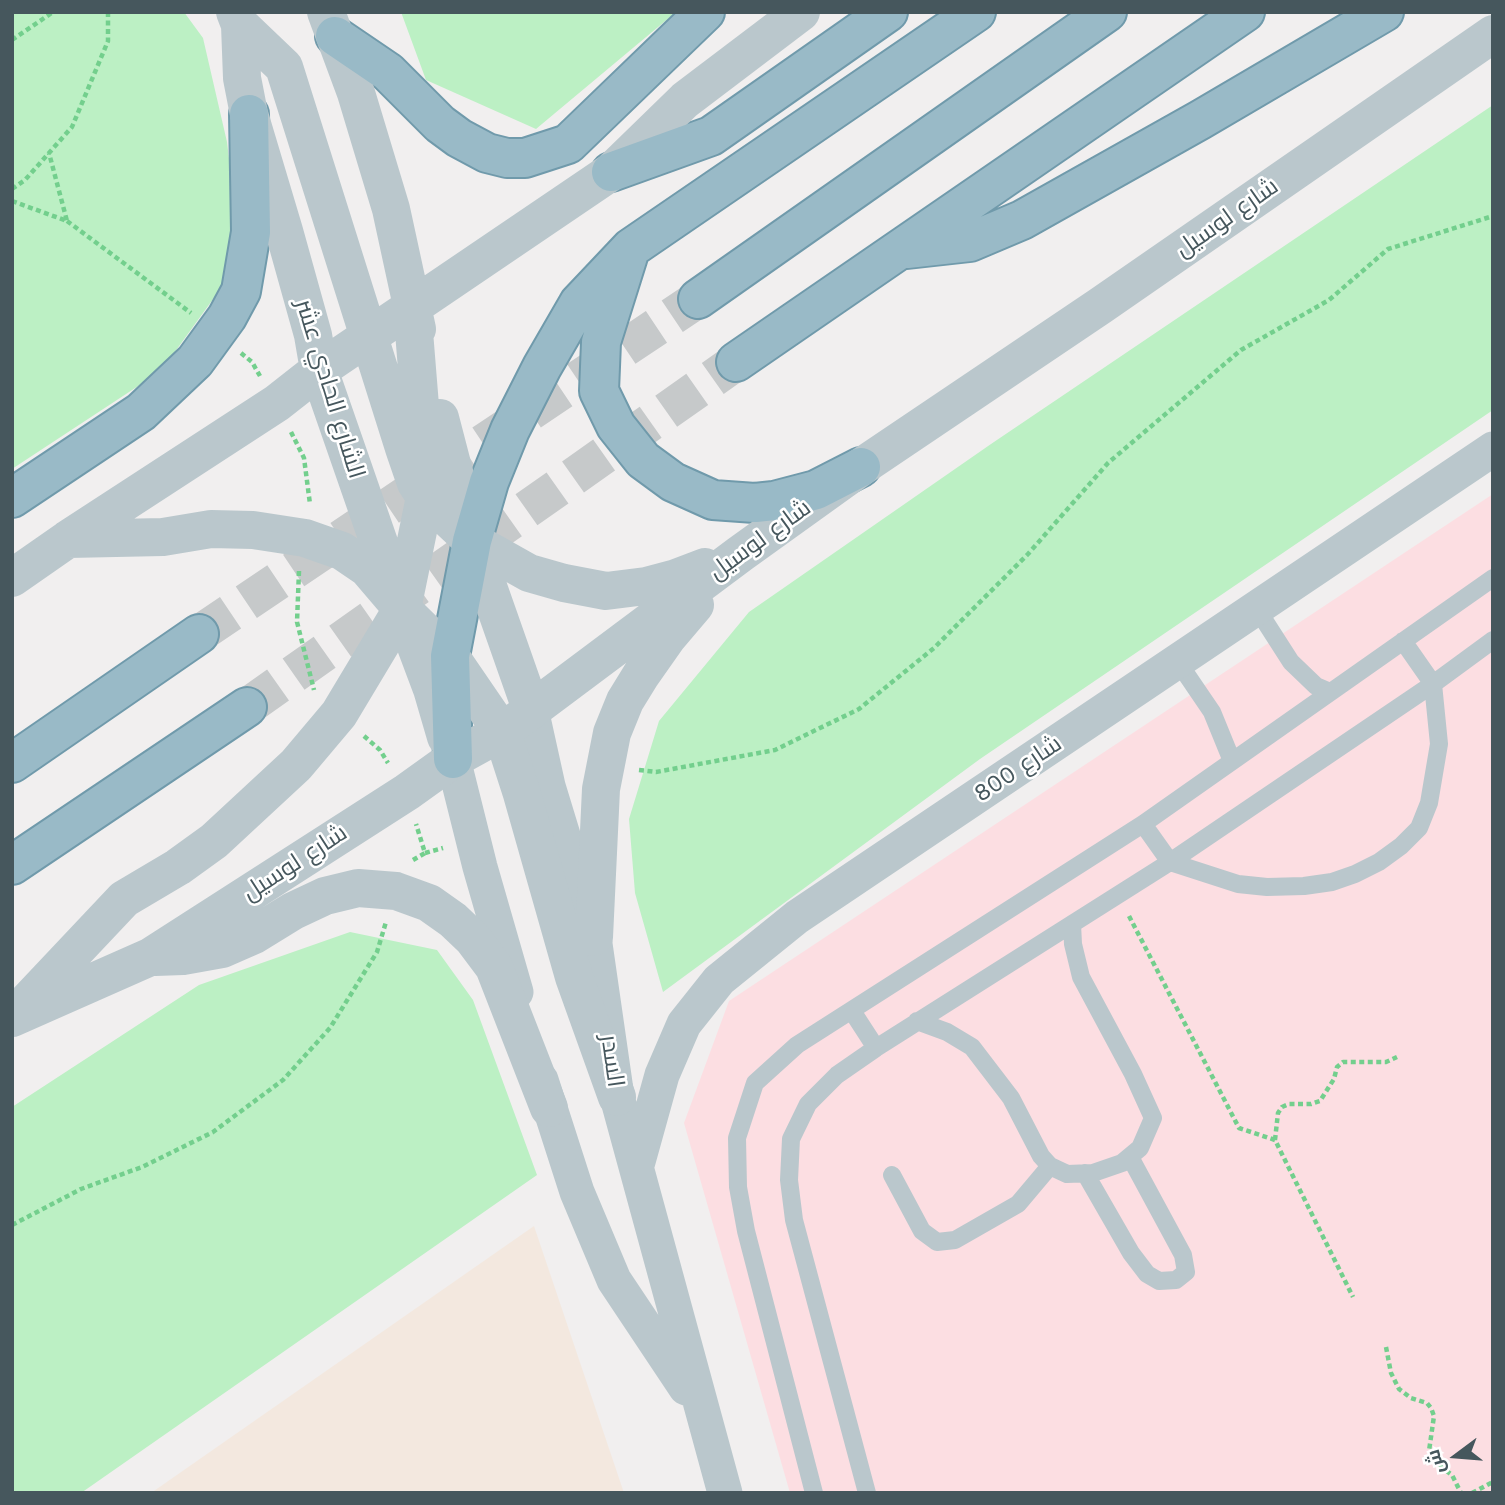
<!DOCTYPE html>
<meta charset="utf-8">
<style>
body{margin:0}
#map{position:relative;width:1505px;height:1505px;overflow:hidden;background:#f1efef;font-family:"Work Sans",Cairo,sans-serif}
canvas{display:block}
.frame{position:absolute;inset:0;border:14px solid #46575d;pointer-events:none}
.north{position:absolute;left:1421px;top:1421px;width:70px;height:70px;-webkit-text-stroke:5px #fff;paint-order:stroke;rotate:254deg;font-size:19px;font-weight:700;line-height:28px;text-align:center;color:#46575d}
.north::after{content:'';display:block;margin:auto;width:24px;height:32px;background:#46575d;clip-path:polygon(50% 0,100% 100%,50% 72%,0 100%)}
</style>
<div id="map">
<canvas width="1505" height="1505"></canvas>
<div class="frame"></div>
<div class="north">ش</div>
</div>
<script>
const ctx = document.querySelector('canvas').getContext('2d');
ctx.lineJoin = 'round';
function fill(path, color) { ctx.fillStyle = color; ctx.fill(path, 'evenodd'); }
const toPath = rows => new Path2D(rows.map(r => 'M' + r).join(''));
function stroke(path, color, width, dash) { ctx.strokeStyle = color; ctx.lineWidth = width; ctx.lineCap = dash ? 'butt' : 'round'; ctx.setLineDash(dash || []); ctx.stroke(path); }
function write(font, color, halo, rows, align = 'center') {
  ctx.font = font + ' "Work Sans",Cairo,sans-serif'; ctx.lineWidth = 5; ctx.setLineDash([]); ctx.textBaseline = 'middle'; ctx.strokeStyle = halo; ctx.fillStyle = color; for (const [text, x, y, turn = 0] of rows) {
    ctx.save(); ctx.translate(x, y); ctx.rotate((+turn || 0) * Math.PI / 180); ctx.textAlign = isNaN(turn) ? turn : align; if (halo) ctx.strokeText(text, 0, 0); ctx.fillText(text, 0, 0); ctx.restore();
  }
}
fill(toPath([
 [1493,494,1493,1493,790,1493,684,1123,729,1001]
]), '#fcdee2');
fill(toPath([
 [12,12,184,12,203,38,227,142,237,224,229,277,161,371,12,469],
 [401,12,676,12,536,129,426,80],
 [1493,105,1493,410,980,759,663,992,635,893,629,819,659,721,749,612,991,444],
 [350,932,437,950,473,1000,537,1175,81,1493,12,1493,12,1107,199,985]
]), '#bcf0c4');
fill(toPath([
 [534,1226,624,1493,151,1493]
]), '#f3e8df');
stroke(toPath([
 [199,634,698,299],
 [247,707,736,362]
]), '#c6c9ca', 38, [38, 19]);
const trunk = toPath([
 [335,36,388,72,440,124,459,138,487,153,507,158,525,158,568,144,705,12],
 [611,172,711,136,888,12],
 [907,249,970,242,1022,220,1200,120,1384,12],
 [628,256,601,342,599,391,616,426,643,460,673,482,713,500,755,503,774,501,816,490,861,467],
 [698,299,1107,12],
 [736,362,1245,12],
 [12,498,141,412,195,361,227,317,241,291,251,232,249,114],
 [453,759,450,656,472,541,489,482,510,430,542,367,579,303,631,248,976,12],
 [12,763,199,634],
 [12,865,247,707]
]);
stroke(trunk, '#709aab', 42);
stroke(toPath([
 [12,40,53,12],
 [12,189,25,180,72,127,108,41,108,12],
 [12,201,67,221,49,153],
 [67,221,191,313],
 [241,353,252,362,260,376],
 [291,432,304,458,310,504],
 [299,571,297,622,314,690],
 [364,736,380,750,388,763],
 [639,770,656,772,775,750,859,709,934,648,1028,554,1108,463,1241,350,1329,300,1388,249,1493,216],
 [425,853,443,848],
 [413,860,425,853,416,824],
 [1129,916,1239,1128,1275,1140,1353,1297],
 [1275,1140,1278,1113,1282,1107,1289,1104,1311,1104,1320,1101,1334,1079,1337,1067,1343,1062,1386,1062,1397,1057],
 [12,1225,81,1189,142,1167,213,1132,283,1080,330,1028,377,952,386,922],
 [1386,1347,1391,1373,1399,1389,1411,1398,1427,1403,1431,1408,1434,1416,1429,1451,1436,1463,1452,1475,1461,1493],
 [1472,1493,1493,1482]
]), '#73cf8d', 4.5, [5, 3.5]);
stroke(toPath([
 [1257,609,1291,662,1316,686,1330,692],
 [1178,662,1212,712,1232,761],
 [1143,824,1170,862,1238,884,1267,887,1304,886,1332,882,1355,874,1379,862,1401,846,1419,828,1429,803,1439,744,1433,684,1403,641],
 [852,1011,876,1048],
 [917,1021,947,1032,972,1047,1011,1098,1041,1156,1050,1166,1067,1174,1093,1173,1122,1163,1140,1148,1153,1118,1133,1074,1081,977,1073,944,1072,924],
 [1085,1173,1131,1253,1147,1274,1159,1281,1176,1280,1186,1272,1183,1255,1130,1157],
 [892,1175,922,1231,937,1242,955,1240,1018,1204,1050,1166],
 [814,1493,746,1231,738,1187,737,1138,755,1083,797,1045,1143,824,1493,578],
 [867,1493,794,1220,789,1180,791,1139,808,1104,837,1075,876,1048,1170,862,1433,684,1493,640]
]), '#bac7cc', 18);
stroke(toPath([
 [531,709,548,786,594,937,617,1097,725,1493],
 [453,759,480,867,516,992],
 [541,1080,577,1192,614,1280,686,1388],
 [637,1165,662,1075,684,1024,719,980,797,917,1493,449]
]), '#bac7cc', 35);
stroke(toPath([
 [235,12,240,25,242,78,249,114,284,231,313,335,319,370,402,609,432,689,446,737],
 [326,12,356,93,391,209,417,329],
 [240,25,284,67,404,448,416,483,425,497,472,541,529,573,564,583,606,591,646,586,676,578,705,567],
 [440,418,472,541,531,709],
 [68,539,163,537,211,529,253,530,305,538,342,551,367,568,402,609,450,656,502,732,522,794,574,977,617,1097],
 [12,578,68,539,277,403,319,370,611,172,685,100,801,12],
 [594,937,601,789,612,733,625,701,641,675,667,638,695,605],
 [155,957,183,956,222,949,254,935,293,911,325,896,358,888,396,891,429,903,453,920,473,939,494,967,549,1108],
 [24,1005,124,899,178,867,214,841,296,765,339,714,402,609,425,497,426,480,412,307],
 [12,1018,150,957,407,792,453,759,502,732,740,554,861,467,1100,306,1493,34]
]), '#bac7cc', 38);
stroke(trunk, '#99bac7', 38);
write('24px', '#46575d', '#fff', [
 ["شارع لوسيل",1227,218,-35],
 ["الشارع الحادي عشر",330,389,73],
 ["شارع لوسيل",760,540,-36],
 ["شارع 800",1018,769,-34],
 ["شارع لوسيل",295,863,-33],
 ["السدر",612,1061,82]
]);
</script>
